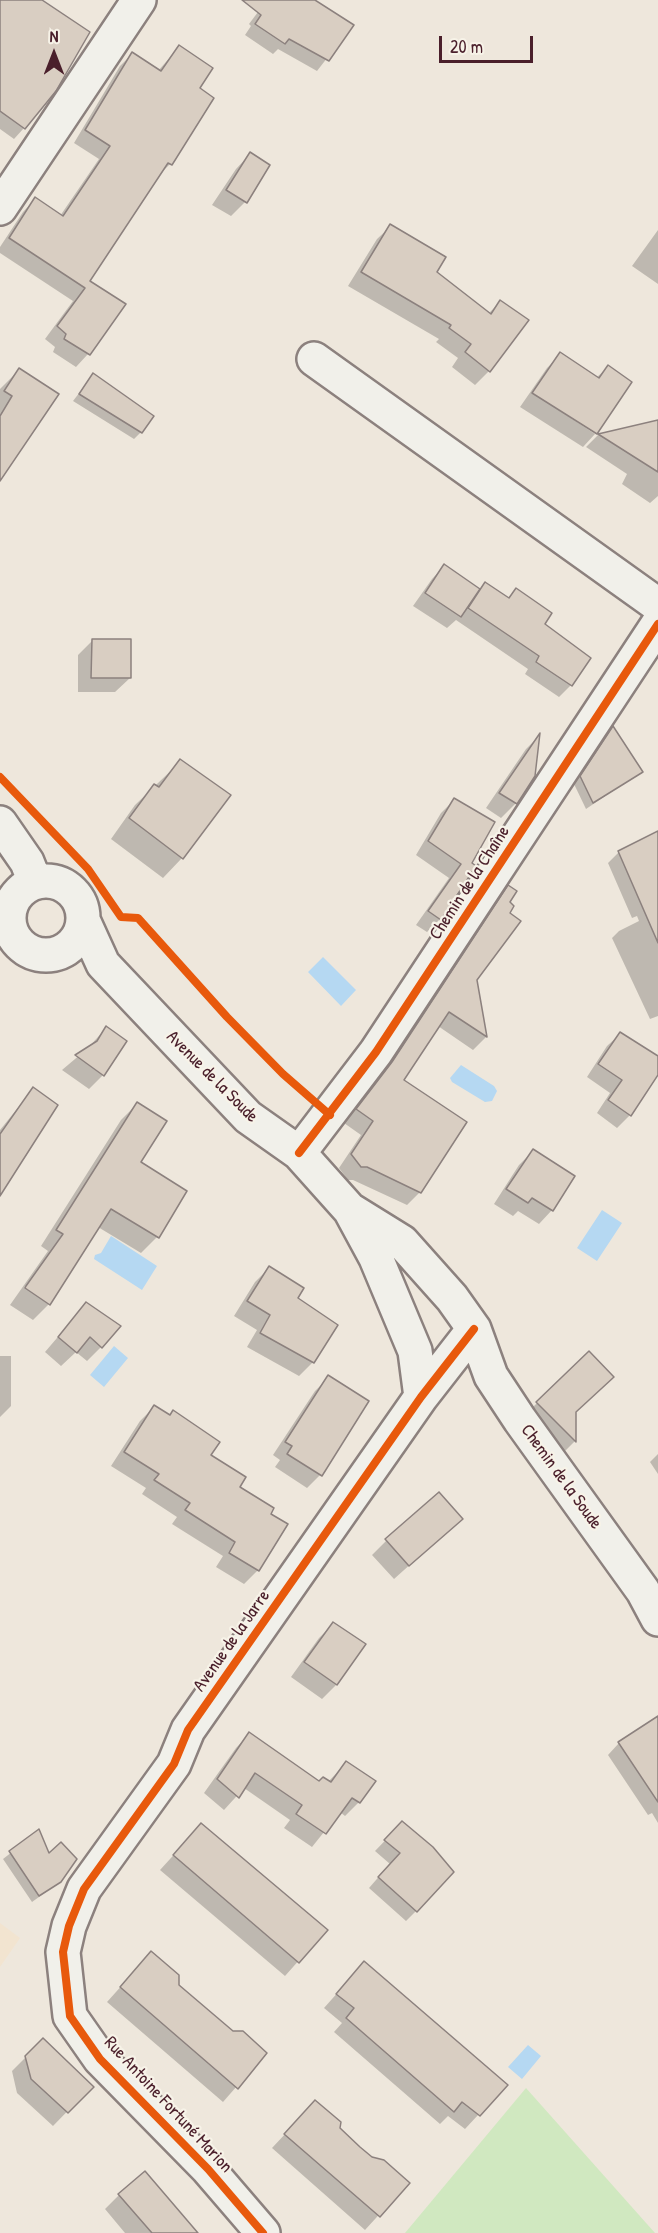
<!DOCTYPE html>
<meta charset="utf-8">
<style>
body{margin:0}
#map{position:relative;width:658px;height:2233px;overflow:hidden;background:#eee7dc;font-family:"Patrick Hand",sans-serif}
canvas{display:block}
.north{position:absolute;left:24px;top:24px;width:60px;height:60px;-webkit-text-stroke:4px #f7f3e8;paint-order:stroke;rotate:0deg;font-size:16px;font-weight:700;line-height:24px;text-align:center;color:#4a1f2b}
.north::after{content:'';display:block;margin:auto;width:21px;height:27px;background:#4a1f2b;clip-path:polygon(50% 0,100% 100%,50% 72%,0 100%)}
.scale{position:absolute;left:439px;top:36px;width:94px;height:27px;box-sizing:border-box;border:3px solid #4a1f2b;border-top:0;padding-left:8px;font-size:18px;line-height:21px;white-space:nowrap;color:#4a1f2b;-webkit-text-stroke:4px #f7f3e8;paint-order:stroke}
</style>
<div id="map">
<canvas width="658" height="2233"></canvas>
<div class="north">N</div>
<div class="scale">20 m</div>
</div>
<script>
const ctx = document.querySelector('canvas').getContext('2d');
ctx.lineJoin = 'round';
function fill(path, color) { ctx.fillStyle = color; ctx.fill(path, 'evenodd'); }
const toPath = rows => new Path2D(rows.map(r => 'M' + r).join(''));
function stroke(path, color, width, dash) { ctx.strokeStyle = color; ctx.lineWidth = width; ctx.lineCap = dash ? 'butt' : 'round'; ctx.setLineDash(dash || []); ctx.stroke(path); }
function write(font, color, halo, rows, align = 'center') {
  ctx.font = font + ' "Patrick Hand",sans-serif'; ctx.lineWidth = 4.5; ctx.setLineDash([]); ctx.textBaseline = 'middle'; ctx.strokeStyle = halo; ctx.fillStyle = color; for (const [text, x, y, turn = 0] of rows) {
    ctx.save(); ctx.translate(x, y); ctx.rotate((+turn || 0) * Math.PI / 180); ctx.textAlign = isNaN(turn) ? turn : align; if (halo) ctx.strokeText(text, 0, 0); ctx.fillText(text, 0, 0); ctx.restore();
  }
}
fill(toPath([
 [0,1923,20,1938,0,1967]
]), '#f2e4d0');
fill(toPath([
 [526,2088,655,2233,405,2233]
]), '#d0e8c0');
fill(toPath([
 [323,957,356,990,341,1006,308,972],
 [461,1065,494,1086,497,1091,492,1101,485,1102,452,1082,450,1078],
 [602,1210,622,1223,597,1261,577,1248],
 [111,1236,157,1266,142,1290,94,1259,95,1255,101,1253],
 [114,1346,128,1358,104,1387,90,1375],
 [528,2045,541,2056,522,2079,508,2067]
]), '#b5d8f2');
fill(toPath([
 [0,0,42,0,24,128,14,139,0,129],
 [267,0,312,0,352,26,317,71,278,49,273,54,245,35,251,26,249,24],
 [179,47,197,89,170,164,158,176,88,282,124,304,88,354,76,367,53,352,55,347,45,339,73,301,0,253,0,247,23,212,35,199,60,216,99,159,74,143,120,66,132,54,158,71],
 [250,154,268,165,245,202,231,216,212,205,236,169],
 [391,226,435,273,488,314,500,302,489,371,475,385,452,367,458,358,436,342,439,339,348,286,377,239],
 [658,230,658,284,632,266],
 [561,354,596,378,608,367,630,383,596,434,596,431,548,403,595,434,583,447,520,407,547,368],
 [19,370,57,394,0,481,0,389],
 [93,375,141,432,134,439,73,401],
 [658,421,658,496,650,503,622,484,627,474,586,447,598,435],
 [444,566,479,590,485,584,507,599,516,590,543,624,589,658,571,685,559,697,525,674,528,669,456,620,447,628,413,606,432,579],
 [93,640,130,678,115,692,78,692,78,655],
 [613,729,641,772,586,809,574,784],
 [538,737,534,776,516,803,501,818,486,808,526,749],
 [181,761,182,858,163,878,111,839,135,805],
 [454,800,493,822,440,919,427,932,416,925,449,878,416,855,441,813],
 [658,842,658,1016,650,1019,612,938,619,931,639,921,637,916,632,918,608,863,619,852],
 [508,887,508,903,476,979,486,1037,473,1050,438,1026,402,1081,420,1192,407,1205,353,1180,348,1180,339,1168,361,1135,344,1123,379,1077,495,901],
 [106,1028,125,1041,103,1075,89,1089,62,1070,88,1048],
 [620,1034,658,1058,658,1073,630,1115,617,1128,597,1113,610,1093,587,1077,607,1046],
 [33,1089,27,1147,30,1150,0,1193,0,1130],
 [137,1104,139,1163,185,1192,157,1237,141,1253,98,1227,49,1304,33,1320,10,1305,48,1251,41,1246,121,1120],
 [533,1151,552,1210,539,1224,518,1211,513,1216,494,1204,519,1165],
 [269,1268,296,1299,313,1362,299,1376,247,1347,257,1330,234,1316,255,1282],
 [86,1304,101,1347,87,1361,76,1352,61,1366,45,1352],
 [0,1356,11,1356,11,1406,0,1417],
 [329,1377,320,1475,307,1488,275,1467,280,1460,273,1455,315,1391],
 [537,1403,575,1412,575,1441,561,1455,523,1417],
 [154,1407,209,1456,238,1487,258,1570,244,1584,216,1567,223,1556,172,1524,177,1517,142,1494,146,1488,111,1466,140,1421],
 [658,1454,658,1474,650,1462],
 [461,1519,394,1579,372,1555,386,1541],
 [333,1624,364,1645,336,1685,322,1699,291,1677,319,1638],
 [658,1717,658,1823,652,1813,648,1815,608,1755,619,1743],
 [249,1734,319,1783,328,1782,346,1763,373,1782,359,1802,345,1816,340,1812,312,1847,284,1828,290,1820,244,1788,224,1810,204,1793,236,1748],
 [402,1823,416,1911,406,1921,369,1888,390,1864,375,1851],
 [201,1825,326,1930,285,1976,160,1870],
 [39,1831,60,1882,32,1902,3,1859],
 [151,1953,178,1985,233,2033,265,2054,223,2102,107,2002],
 [364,1963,505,2086,465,2129,448,2116,440,2124,334,2032,342,2023,324,2008],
 [43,2040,91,2087,53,2126,17,2093,12,2071],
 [315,2102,338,2129,371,2158,408,2183,365,2230,272,2148],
 [119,2195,181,2233,125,2233,105,2209]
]), '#0003');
const building = toPath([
 [0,0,42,0,90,32,56,91,25,129,0,111,0,0],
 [242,0,315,0,354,25,329,61,289,39,285,44,255,24,261,15,242,0],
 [179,45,213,68,200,88,214,98,172,165,168,163,90,281,126,304,90,355,64,339,66,334,57,326,85,288,9,238,35,197,63,216,110,146,85,130,132,52,161,71,179,45],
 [250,152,270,165,247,203,226,190,250,152],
 [390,224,446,257,437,272,491,314,500,300,529,320,490,372,465,352,471,344,449,328,451,325,361,272,390,224],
 [560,352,599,378,608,365,632,382,597,434,532,393,560,352],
 [19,368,59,394,0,481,0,416,12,396,4,391,19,368],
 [93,373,154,416,142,433,79,394,93,373],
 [658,420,658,472,598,434,658,420],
 [444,564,480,589,461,617,425,593,444,564],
 [485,582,509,598,516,588,552,613,545,624,591,658,572,686,536,662,539,656,468,608,485,582],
 [92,639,131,639,131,678,91,678,92,639],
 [613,726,643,772,593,803,580,776,613,726],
 [540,733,535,776,517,804,499,793,540,733],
 [180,759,231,795,183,859,129,818,154,784,159,787,180,759],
 [454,798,495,822,472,863,476,866,441,920,428,911,461,864,428,841,454,798],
 [658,831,658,943,618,851,658,831],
 [508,885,517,891,510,902,514,906,510,913,521,921,477,980,487,1037,449,1012,404,1080,467,1122,421,1193,367,1167,361,1167,351,1154,373,1121,356,1109,392,1062,508,885],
 [106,1026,127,1041,104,1076,75,1055,97,1041,106,1026],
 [620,1032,658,1056,658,1075,631,1116,608,1100,622,1080,598,1064,620,1032],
 [33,1087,58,1105,0,1196,0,1134,33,1087],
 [137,1102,167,1121,141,1162,187,1191,159,1238,111,1209,50,1305,25,1288,26,1286,63,1234,56,1230,137,1102],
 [533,1149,575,1176,553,1211,532,1198,528,1203,506,1189,533,1149],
 [269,1266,304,1288,298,1298,338,1325,314,1363,260,1333,270,1315,247,1301,269,1266],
 [86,1302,121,1326,102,1348,90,1337,77,1353,58,1337,86,1302],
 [589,1351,614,1377,576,1412,576,1442,536,1402,589,1351],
 [328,1375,369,1401,322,1476,287,1454,292,1446,285,1442,328,1375],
 [154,1405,170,1415,173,1410,220,1442,211,1455,246,1477,240,1487,274,1508,271,1514,288,1524,259,1571,229,1553,235,1542,185,1510,190,1503,154,1480,159,1474,124,1452,154,1405],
 [439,1492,463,1519,409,1566,385,1539,439,1492],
 [333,1622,366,1644,337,1685,304,1662,333,1622],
 [658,1716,658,1802,618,1742,658,1716],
 [249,1732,319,1781,323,1777,331,1782,346,1761,376,1781,360,1803,352,1798,326,1834,296,1814,302,1805,255,1773,239,1798,217,1779,249,1732],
 [402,1821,433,1847,454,1872,417,1912,378,1877,400,1853,384,1840,402,1821],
 [201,1823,328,1930,299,1963,173,1855,201,1823],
 [39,1829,49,1853,61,1842,77,1859,61,1882,39,1896,9,1851,39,1829],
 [151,1951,179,1975,179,1985,233,2031,243,2031,267,2053,238,2089,120,1987,151,1951],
 [364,1961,508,2085,480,2116,462,2102,454,2112,346,2018,354,2008,336,1994,364,1961],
 [43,2038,94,2087,68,2113,31,2079,25,2056,43,2038],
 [315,2100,341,2122,340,2128,360,2147,372,2157,384,2160,410,2183,380,2217,284,2134,315,2100],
 [145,2171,198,2233,152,2233,118,2194,145,2171]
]);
fill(building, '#d9cec2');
stroke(building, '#8c817e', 1.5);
const minor = toPath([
 [0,208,139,0],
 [314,359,658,605],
 [0,823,27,862,35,882],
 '9 918a37 37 0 1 1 74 0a37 37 0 1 1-74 0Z',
 [83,920,103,964,248,1117,299,1153,350,1210,376,1258,415,1351,421,1397],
 [299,1153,376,1052,658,624],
 [352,1211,402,1242,452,1298,474,1329,491,1376,520,1420,643,1591,658,1619],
 [263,2233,208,2169,100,2059,70,2016,63,1952,69,1926,84,1889,174,1764,188,1730,421,1397,474,1329]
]);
stroke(minor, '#8c817e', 38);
stroke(minor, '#f1f0ea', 33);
stroke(toPath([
 [0,777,88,869,121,917,138,918,227,1017,283,1074,330,1115],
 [299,1153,376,1052,658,624],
 [263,2233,208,2169,100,2059,70,2016,63,1952,69,1926,84,1889,174,1764,188,1730,421,1397,474,1329]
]), '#e8590c', 8);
write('18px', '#4a1f2b', '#f7f3e8', [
 ["Chemin de la Chaîne",470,883,-57],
 ["Avenue de la Soude",212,1077,45],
 ["Chemin de la Soude",561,1477,54],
 ["Avenue de la Jarre",232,1641,-55],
 ["Rue Antoine Fortuné Marion",168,2105,47]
]);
</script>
